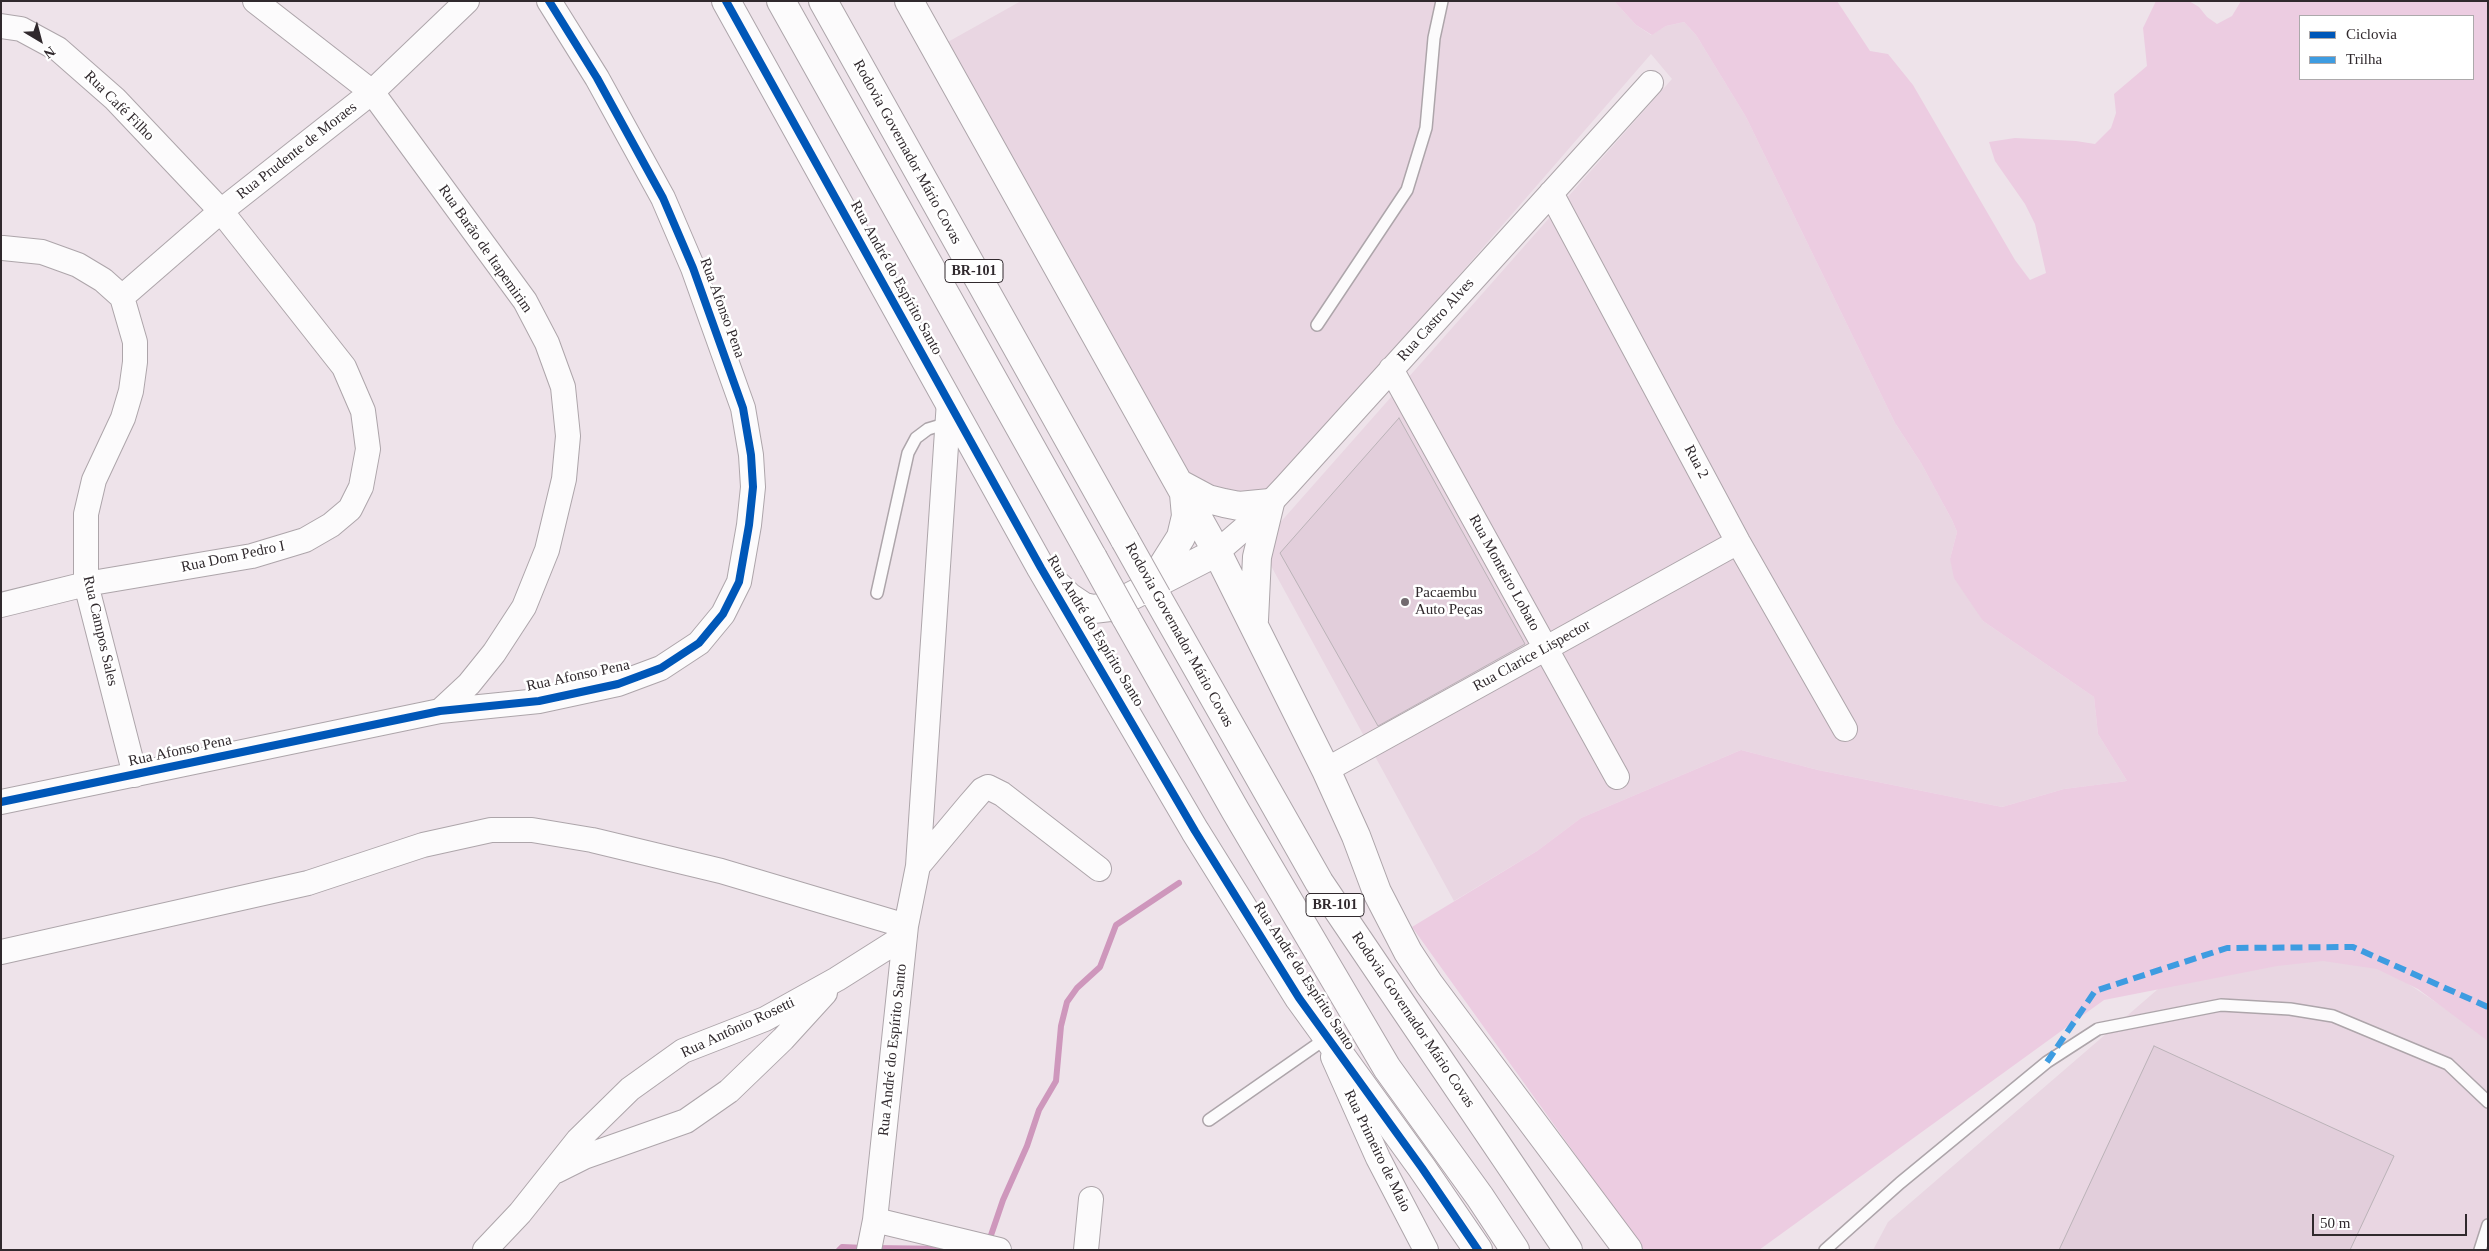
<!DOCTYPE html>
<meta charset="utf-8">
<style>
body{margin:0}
#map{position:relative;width:2489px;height:1251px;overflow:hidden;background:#eee3ea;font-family:Georgia,serif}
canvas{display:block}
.frame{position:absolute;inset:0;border:2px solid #30292d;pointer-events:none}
.legend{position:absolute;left:2299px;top:15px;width:175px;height:65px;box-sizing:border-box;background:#fff;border:1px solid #aca9ab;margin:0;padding:6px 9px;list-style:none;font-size:15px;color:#30292d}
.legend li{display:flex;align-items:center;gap:10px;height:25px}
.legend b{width:25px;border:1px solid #aca9ab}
.north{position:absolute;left:15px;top:15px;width:50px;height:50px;-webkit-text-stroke:4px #fff;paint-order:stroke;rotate:143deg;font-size:14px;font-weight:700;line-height:20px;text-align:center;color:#30292d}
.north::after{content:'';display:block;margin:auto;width:18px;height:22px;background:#30292d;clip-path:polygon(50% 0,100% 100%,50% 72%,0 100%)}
.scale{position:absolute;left:2312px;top:1214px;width:155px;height:22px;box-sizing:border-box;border:2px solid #30292d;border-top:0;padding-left:6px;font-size:15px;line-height:18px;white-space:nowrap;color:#30292d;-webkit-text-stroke:4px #fff;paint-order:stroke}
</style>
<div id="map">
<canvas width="2489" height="1251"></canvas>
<div class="frame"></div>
<ul class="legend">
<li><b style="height:6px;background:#0057b8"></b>Ciclovia</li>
<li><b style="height:6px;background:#3e9ce1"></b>Trilha</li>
</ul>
<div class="north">N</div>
<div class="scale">50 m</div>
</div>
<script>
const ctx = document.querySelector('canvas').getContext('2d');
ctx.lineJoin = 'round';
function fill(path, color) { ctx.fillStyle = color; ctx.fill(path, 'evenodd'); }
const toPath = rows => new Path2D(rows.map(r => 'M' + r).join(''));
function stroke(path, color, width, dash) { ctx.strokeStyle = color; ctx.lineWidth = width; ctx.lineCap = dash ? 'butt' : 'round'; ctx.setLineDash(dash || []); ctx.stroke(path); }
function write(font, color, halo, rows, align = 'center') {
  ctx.font = font + ' Georgia,serif'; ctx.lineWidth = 5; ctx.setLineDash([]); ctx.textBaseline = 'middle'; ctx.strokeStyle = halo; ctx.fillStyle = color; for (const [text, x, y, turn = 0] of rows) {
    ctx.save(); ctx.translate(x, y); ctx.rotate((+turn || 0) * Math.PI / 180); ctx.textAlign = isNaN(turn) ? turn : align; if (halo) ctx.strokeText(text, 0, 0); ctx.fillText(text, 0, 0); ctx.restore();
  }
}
fill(toPath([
 [1021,1,1614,1,1636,25,1651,35,1666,26,1684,22,1696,35,1746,117,1895,423,1921,463,1952,520,1957,532,1950,559,1983,621,2094,697,2098,734,2127,781,2064,789,2002,807,1818,770,1741,750,1581,818,1537,851,1454,901,1270,564,1278,525,1672,79,1651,54,1283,478,1261,492,1222,495,1186,473,946,43],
 [2353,947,2488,1037,2488,1250,1873,1250,1888,1222,2165,983]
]), '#e9d6e2');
fill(toPath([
 [1614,1,1837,1,1870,51,1888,54,1913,85,2015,260,2030,280,2046,273,2035,224,2025,204,1995,161,1989,142,2015,138,2076,141,2095,144,2111,128,2116,113,2114,94,2147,66,2143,28,2156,1,2189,1,2199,7,2207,17,2217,24,2232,16,2241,1,2488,1,2488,1041,2418,989,2377,969,2323,961,2277,966,2104,1000,1759,1250,1644,1250,1412,927,1537,851,1581,818,1741,750,1818,770,2002,807,2064,789,2127,781,2098,734,2094,697,1983,621,1954,578,1950,559,1957,532,1952,520,1921,463,1895,423,1746,117,1696,35,1684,22,1666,26,1652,35,1636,25],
 [2300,16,2473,16,2473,79,2300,79]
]), '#eccce1');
stroke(toPath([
 [988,1244,1003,1200,1027,1146,1039,1110,1056,1081,1061,1026,1067,1002,1077,988,1100,967,1116,925,1179,883],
 [874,1248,949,1249],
 [839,1250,842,1247,864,1248]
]), '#ce97bc', 6);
const building = toPath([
 [1399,418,1525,644,1378,726,1280,553,1399,418],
 [2154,1046,2394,1156,2350,1250,2059,1250,2154,1046]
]);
fill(building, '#e2cedb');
stroke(building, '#bbb3b8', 1);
const lane = toPath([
 [1317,325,1407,190,1426,128,1434,38,1442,1],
 [877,593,908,453,916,438,928,429,948,423],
 [1209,1120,1325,1039],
 [1825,1250,1900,1183,2047,1062,2098,1029,2221,1005,2290,1009,2333,1016,2448,1064,2488,1102],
 [2480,1250,2488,1225]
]);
const street = toPath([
 [255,1,372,92,525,301,547,343,563,387,568,436,564,479,547,550,524,607,494,653,469,684,440,711],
 [1,26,21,29,58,49,115,99,221,211,344,367,363,411,368,449,361,487,350,509,331,525,305,540,252,556,86,584,1,605],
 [1551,193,1738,542,1845,729],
 [3,248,42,252,78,265,103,280,122,297,135,342,135,362,131,391,123,418,94,480,86,514,86,584,135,775],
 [122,297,221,211,372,92,467,1],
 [1391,369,1617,777],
 [1217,552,1254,520,1286,486,1651,83],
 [1326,770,1738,542],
 [1,802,440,711,539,701,618,684,661,668,699,643,723,614,739,582,749,525,753,487,751,455,743,408,693,268,663,198,597,78,549,1],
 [918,866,969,805,982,790,988,787,1002,794,1099,869],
 [1,952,308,883,423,845,491,830,532,830,592,840,721,871,906,926],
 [1333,1057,1378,1158,1426,1250],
 [556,1171,584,1157,686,1121,729,1091,783,1039,825,993],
 [875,1220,999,1250],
 [485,1250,520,1213,578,1140,630,1089,683,1051,765,1019,837,979,905,936],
 [869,1250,875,1220,906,926,918,866,949,401],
 [1086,1250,1091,1199]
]);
const secondary = toPath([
 [726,1,1041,568,1195,831,1299,998,1422,1168,1478,1250],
 [909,1,1217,552,1326,770,1356,836,1377,892,1408,952,1429,984,1628,1250],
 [1180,484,1208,499,1224,503,1239,506,1270,503,1257,557,1254,620],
 [1152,583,1181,537,1186,516,1184,494],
 [1058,586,1069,597,1084,607,1093,609,1110,607,1217,552]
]);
const highway = toPath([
 [781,1,1093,558],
 [823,1,1125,540],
 [1157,597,1319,882,1568,1250],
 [1125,616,1235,810,1387,1068,1480,1197,1515,1250]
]);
stroke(lane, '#ada5aa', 14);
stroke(street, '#ada5aa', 26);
stroke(secondary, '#ada5aa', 30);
stroke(highway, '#ada5aa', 30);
stroke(lane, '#fcfbfc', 11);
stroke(street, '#fcfbfc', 24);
stroke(secondary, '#fcfbfc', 28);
stroke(highway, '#fcfbfc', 28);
const highwayBridge = toPath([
 [1125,540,1157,597],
 [1093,558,1125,616]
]);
stroke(highwayBridge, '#ada5aa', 30, []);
stroke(highwayBridge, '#fcfbfc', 28);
stroke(toPath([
 [2047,1062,2095,991,2227,948,2353,947,2488,1007]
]), '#3e9ce1', 6, [12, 6]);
stroke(toPath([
 [726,1,1041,568,1195,831,1299,998,1422,1168,1478,1250],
 [1,802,440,711,539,701,618,684,661,668,699,643,723,614,739,582,749,525,753,487,751,455,743,408,693,268,663,198,597,78,549,1]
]), '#0057b8', 8);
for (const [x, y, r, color] of [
 [1405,602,5,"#726a6f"]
]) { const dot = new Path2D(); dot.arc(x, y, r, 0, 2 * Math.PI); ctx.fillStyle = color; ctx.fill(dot); stroke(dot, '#fff', 2); }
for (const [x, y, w] of [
 [974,271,58],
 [1335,905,58]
]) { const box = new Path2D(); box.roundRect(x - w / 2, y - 11.5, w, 23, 4); ctx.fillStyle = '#fff'; ctx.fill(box); stroke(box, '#30292d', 1); }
write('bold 14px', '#30292d', null, [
 ["BR-101",974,271],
 ["BR-101",1335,905]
]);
write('15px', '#30292d', '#fff', [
 ["Rua Café Filho",119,106,45],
 ["Rua Prudente de Moraes",297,151,-38],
 ["Rodovia Governador Mário Covas",907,152,61],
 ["Rua Barão de Itapemirim",485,249,55],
 ["Rua André do Espírito Santo",896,278,61],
 ["Rua Afonso Pena",722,308,70],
 ["Rua Castro Alves",1436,320,-48],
 ["Rua 2",1696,462,62],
 ["Rua Dom Pedro I",233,557,-12],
 ["Rua Monteiro Lobato",1504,573,61],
 ["Rua Campos Sales",100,631,77],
 ["Rua André do Espírito Santo",1095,631,59],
 ["Rodovia Governador Mário Covas",1179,635,61],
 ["Rua Clarice Lispector",1532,656,-29],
 ["Rua Afonso Pena",578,676,-12],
 ["Rua Afonso Pena",180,751,-12],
 ["Rua André do Espírito Santo",1304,976,57],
 ["Rodovia Governador Mário Covas",1413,1020,56],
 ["Rua Antônio Rosetti",738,1028,-25],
 ["Rua André do Espírito Santo",893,1050,-84],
 ["Rua Primeiro de Maio",1377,1151,64]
]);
write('15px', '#30292d', '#fff', [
 ["Pacaembu",1415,593],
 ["Auto Peças",1415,610]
], 'left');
</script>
